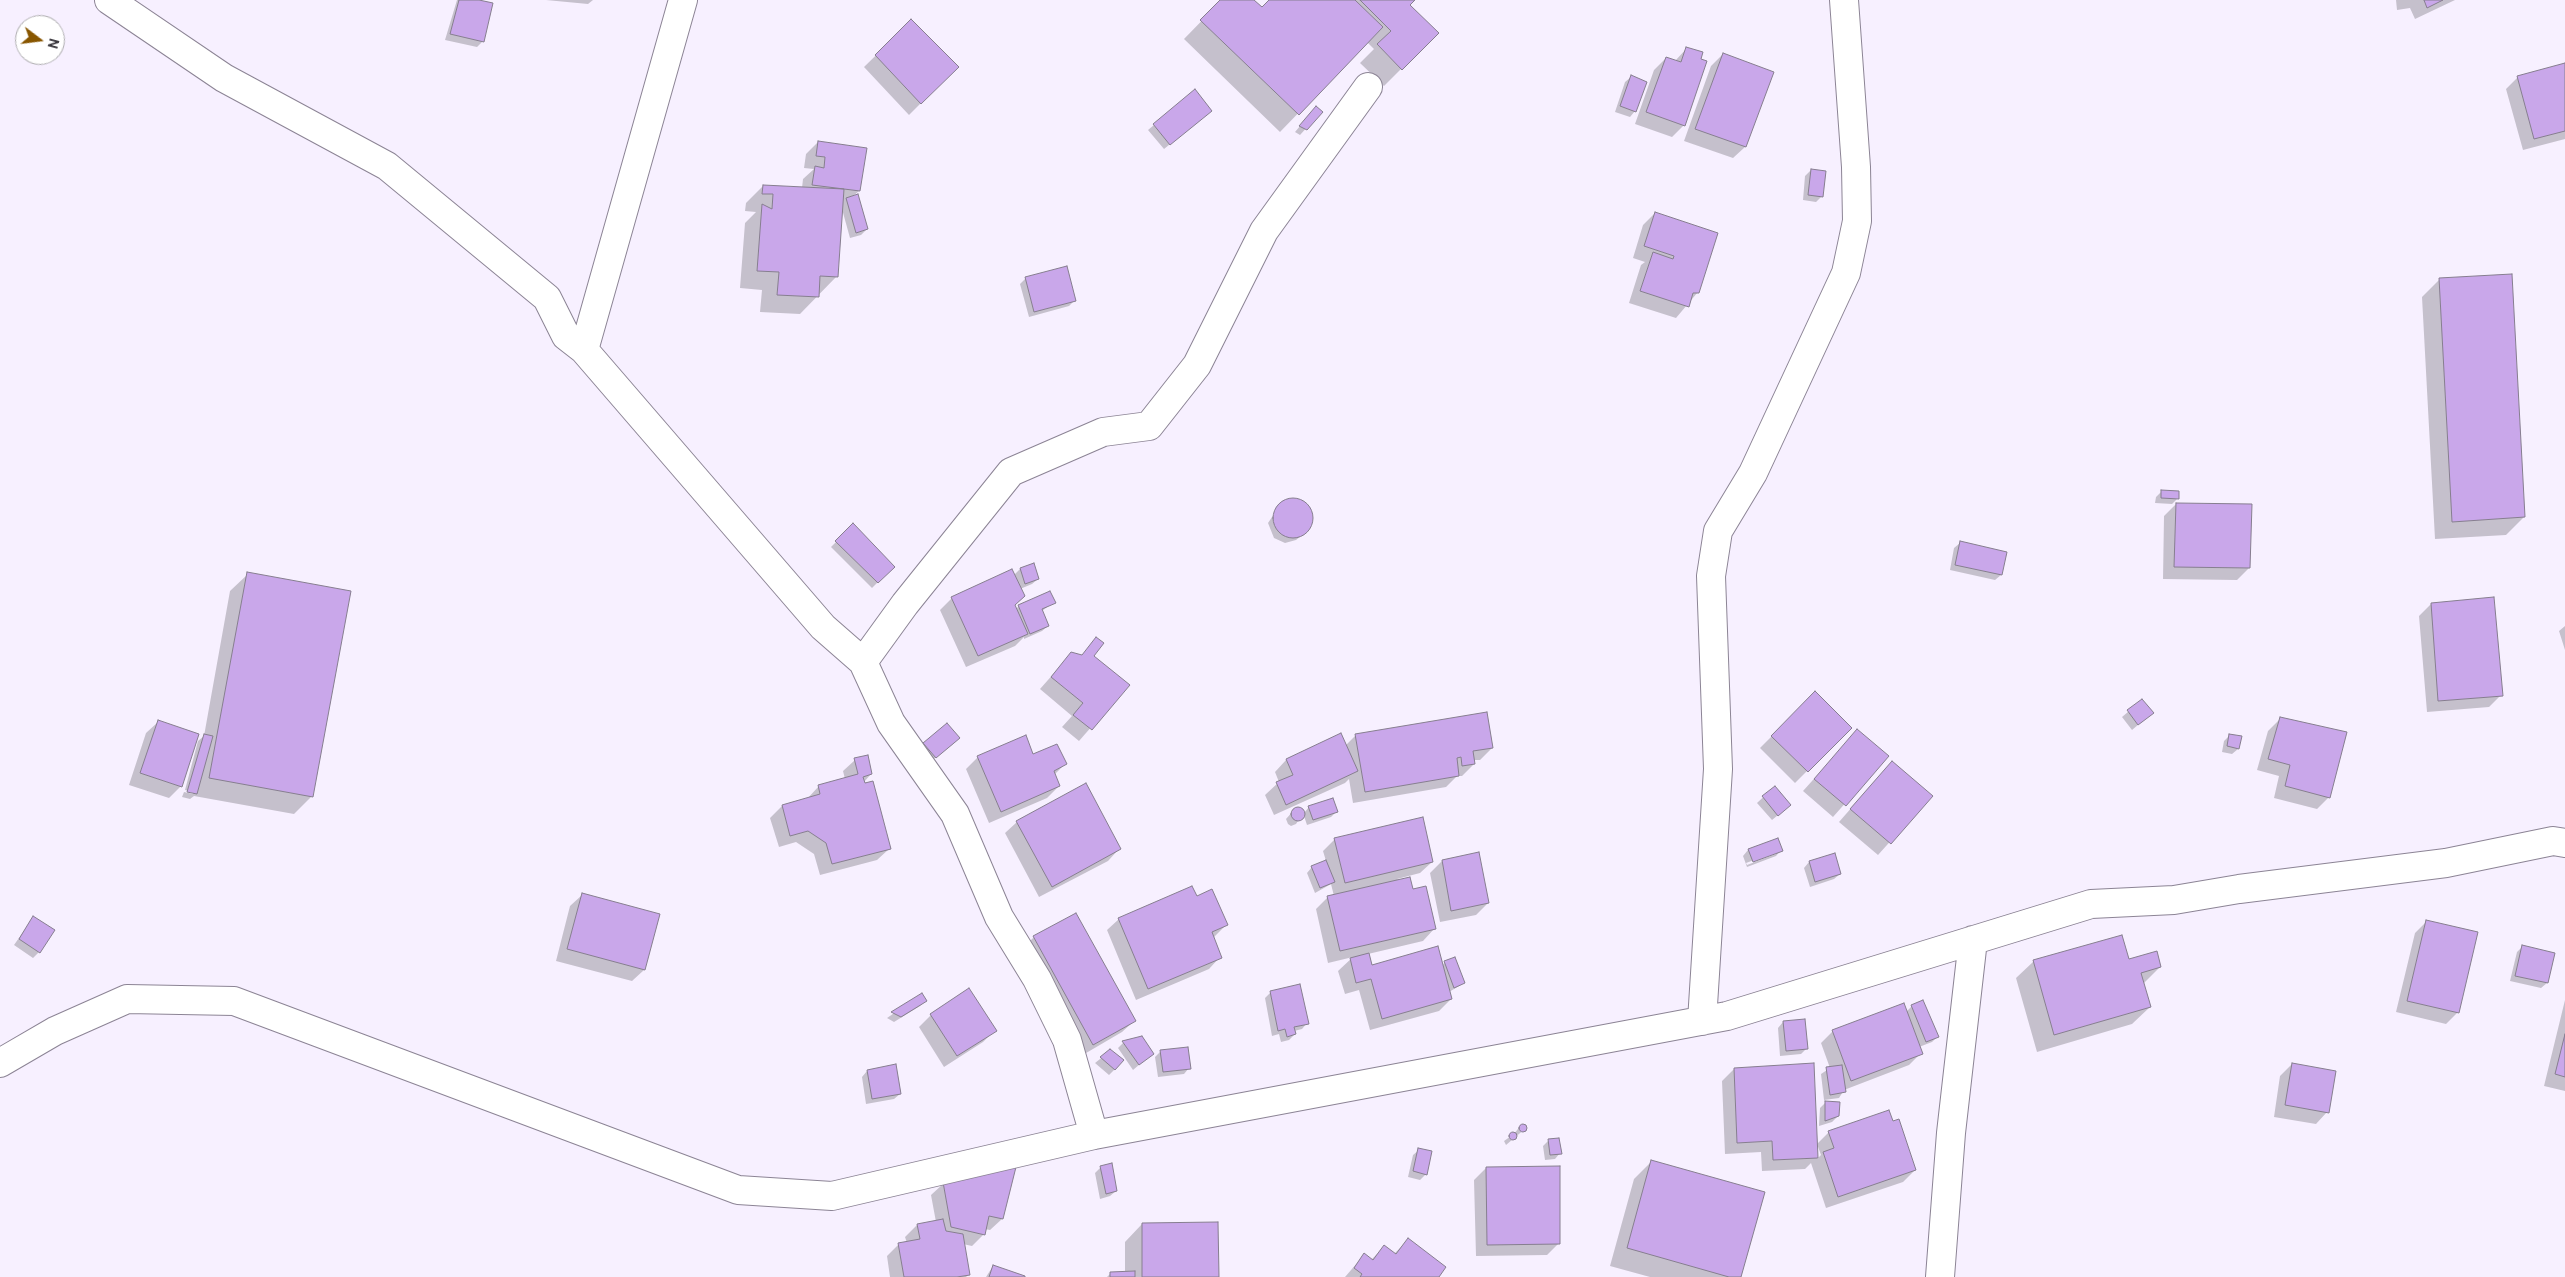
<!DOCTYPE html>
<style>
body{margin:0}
#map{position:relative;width:2565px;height:1277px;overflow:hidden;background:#f7f0ff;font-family:Cabin,sans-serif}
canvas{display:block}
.north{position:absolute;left:15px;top:15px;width:50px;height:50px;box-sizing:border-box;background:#fff;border:1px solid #adacaf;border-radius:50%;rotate:105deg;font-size:14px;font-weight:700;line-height:20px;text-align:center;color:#333037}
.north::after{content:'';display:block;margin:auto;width:18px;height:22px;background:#885600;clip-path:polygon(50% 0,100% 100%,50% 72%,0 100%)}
</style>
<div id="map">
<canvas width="2565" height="1277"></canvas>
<div class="north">N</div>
</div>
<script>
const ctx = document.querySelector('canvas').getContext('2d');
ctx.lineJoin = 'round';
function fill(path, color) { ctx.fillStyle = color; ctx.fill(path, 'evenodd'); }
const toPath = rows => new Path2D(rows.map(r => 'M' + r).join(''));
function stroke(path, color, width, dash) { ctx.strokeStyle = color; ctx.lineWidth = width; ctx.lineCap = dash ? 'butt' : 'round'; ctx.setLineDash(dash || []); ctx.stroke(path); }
fill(toPath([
 [457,0,474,0,492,4,482,42,477,47,445,40],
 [546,0,593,0,588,4],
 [1222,0,1252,0,1261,9,1269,0,1413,0,1408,5,1437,33,1384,86,1360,63,1374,49,1367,42,1280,132,1184,39],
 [2396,0,2455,0,2415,19,2410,8,2397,10],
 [911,21,957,67,909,115,864,67],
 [1687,48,1684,125,1672,137,1635,124,1654,70,1666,58,1675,61],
 [1723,54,1772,73,1745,147,1733,158,1684,141,1711,66],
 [2565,64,2565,139,2523,150,2506,89,2518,77],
 [1631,77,1635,111,1630,117,1615,112,1625,82],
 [1321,112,1300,135,1295,132,1311,113],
 [1205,116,1164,149,1148,130,1154,125],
 [818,142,859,191,852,197,867,229,861,235,850,238,842,209,837,276,800,314,760,312,762,290,740,288,745,223,756,212,745,211,746,203,763,186,802,188,803,179,814,169,804,168,806,154],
 [1811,170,1822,196,1816,202,1803,200,1805,176],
 [1655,213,1698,292,1676,318,1629,303,1641,265,1645,262,1633,258,1643,225],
 [1026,278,1075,300,1069,306,1029,317,1020,284],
 [2440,279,2524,517,2506,535,2435,539,2422,297],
 [2162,491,2177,499,2172,504,2155,503,2156,497],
 [1292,499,1297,500,1308,507,1311,518,1307,530,1301,536,1296,540,1285,543,1274,538,1268,523,1280,505],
 [2176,504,2249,568,2237,580,2163,579,2164,516],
 [853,525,893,567,872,588,831,547],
 [1960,543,2006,553,2001,575,1995,580,1950,570,1954,548],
 [1020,569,1038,579,1032,584,1020,589,1014,606,1015,610,1019,606,1054,602,1042,611,1048,626,1042,631,1024,639,1024,637,1015,646,966,667,940,610,952,598,1014,575],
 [248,574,312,796,294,814,194,796,190,799,182,797,184,792,193,794,193,792,185,790,198,741,204,736,230,591],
 [2431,604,2501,695,2489,707,2427,712,2419,616],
 [2565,626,2565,650,2559,631],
 [1097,639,1092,656,1128,685,1079,741,1062,727,1072,716,1040,689,1071,654,1081,656],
 [1815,693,1850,728,1795,783,1760,748],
 [2142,700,2152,713,2132,730,2122,717],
 [2280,719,2329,797,2317,809,2274,798,2279,776,2257,770,2268,731],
 [158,722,181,786,169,798,129,785,146,733],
 [1857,731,1887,756,1833,817,1803,791],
 [1356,735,1492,748,1480,760,1473,760,1474,764,1462,776,1457,776,1446,787,1353,803,1349,779,1345,783,1274,815,1265,795,1279,782,1275,772,1286,760,1345,746],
 [2230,735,2238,749,2232,754,2222,752,2224,741],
 [924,743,953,744,930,762,919,749],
 [1033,756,1065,764,1054,775,1059,786,1047,798,989,823,966,769,978,757],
 [855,760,871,774,864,782,889,849,877,860,820,875,814,854,796,842,779,847,770,818,782,806,807,799,819,786,845,779,843,771],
 [1881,774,1931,796,1878,855,1839,822],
 [1774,787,1783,811,1772,820,1757,803],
 [1309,807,1337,811,1331,817,1307,825,1303,813,1296,824,1291,826,1288,824,1286,819,1294,810,1301,810,1304,813],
 [1017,822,1119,849,1108,861,1039,897,1005,833],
 [1335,839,1432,862,1420,873,1397,879,1412,890,1434,929,1423,941,1368,954,1371,966,1442,966,1445,962,1464,983,1449,992,1451,999,1439,1011,1370,1030,1359,990,1345,994,1338,971,1353,957,1328,963,1316,909,1328,897,1334,896,1331,884,1315,893,1307,873,1312,867,1326,861,1323,851],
 [1748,850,1781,850,1776,856,1747,867,1743,856],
 [1776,852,1776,854,1747,865,1746,863],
 [1442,861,1488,903,1476,915,1440,922,1430,873],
 [1809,862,1840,874,1834,879,1810,887,1804,868],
 [582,895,644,970,632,981,556,961,570,906],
 [1196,897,1226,925,1213,938,1220,957,1209,969,1136,1000,1107,930,1119,919],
 [33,918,39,952,33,958,14,945],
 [2426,922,2458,1012,2446,1024,2396,1012,2415,933],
 [1034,937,1134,1021,1122,1032,1081,1056,1022,949],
 [2522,947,2547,983,2541,988,2510,981,2517,952],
 [2034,961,2160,967,2143,984,2150,1007,2132,1024,2037,1052,2016,978],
 [969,990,995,1030,983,1042,944,1067,919,1027,931,1015],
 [1271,992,1307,1023,1302,1029,1294,1031,1295,1034,1289,1040,1281,1042,1279,1034,1272,1036,1265,998],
 [922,994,925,1001,920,1006,894,1022,887,1018],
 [2565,1000,2565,1091,2544,1086],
 [1912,1006,1938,1036,1932,1042,1919,1047,1921,1053,1909,1065,1844,1090,1839,1098,1824,1100,1821,1074,1830,1068,1821,1043,1833,1031,1906,1012],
 [1783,1022,1807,1048,1801,1054,1780,1056,1778,1028],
 [1141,1037,1153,1053,1133,1070,1118,1048,1123,1043],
 [1110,1051,1115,1069,1109,1075,1095,1063],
 [1161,1051,1189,1068,1184,1074,1158,1077,1155,1057],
 [2292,1064,2327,1112,2316,1124,2274,1117,2280,1076],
 [1813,1065,1817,1159,1821,1155,1817,1144,1829,1132,1915,1170,1903,1182,1826,1208,1811,1163,1805,1169,1762,1171,1761,1152,1725,1154,1722,1081,1734,1069],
 [867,1071,900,1094,894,1099,866,1104,862,1077],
 [1825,1103,1838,1116,1832,1122,1819,1126,1820,1108],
 [1521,1125,1526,1128,1506,1145,1504,1141,1514,1134],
 [1549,1140,1560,1153,1555,1159,1545,1160,1543,1146],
 [1419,1150,1426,1174,1420,1180,1408,1177,1413,1155],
 [1651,1162,1740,1277,1650,1277,1610,1266,1634,1179],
 [1101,1167,1116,1191,1110,1196,1100,1199,1095,1173],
 [1486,1168,1559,1243,1547,1255,1476,1256,1474,1180],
 [943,1184,1002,1219,990,1230,985,1229,984,1234,972,1246,963,1244,969,1274,966,1277,890,1277,887,1256,899,1244,907,1243,905,1237,917,1225,936,1222,931,1195],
 [1142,1224,1217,1277,1107,1277,1111,1273,1125,1273,1125,1242],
 [1408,1240,1437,1277,1345,1277,1364,1255,1371,1260,1384,1247,1394,1254],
 [993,1266,1023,1277,986,1277]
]), '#0003');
const building = toPath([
 [459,0,479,0,493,3,484,42,450,34,459,0],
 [1220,0,1254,0,1262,7,1269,0,1355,0,1383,27,1299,115,1200,20,1220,0],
 [1360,0,1415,0,1410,5,1439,33,1402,70,1377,44,1391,31,1360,0],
 [2424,0,2443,0,2427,8,2424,0],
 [911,19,959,67,921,104,875,55,911,19],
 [1686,47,1703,52,1701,59,1707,61,1685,126,1646,112,1666,57,1681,62,1686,47],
 [1723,53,1774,72,1746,147,1695,129,1723,53],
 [2565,63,2565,131,2534,139,2517,76,2565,63],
 [1631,75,1647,82,1636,112,1620,106,1631,75],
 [1195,89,1212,111,1170,145,1153,124,1195,89],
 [1316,106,1323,112,1307,130,1299,126,1316,106],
 [818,141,867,148,860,191,812,185,815,166,824,168,825,157,816,156,818,141],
 [1811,169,1826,171,1823,197,1808,195,1811,169],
 [763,185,844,189,838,277,820,276,819,297,777,295,779,272,757,271,762,204,772,209,773,194,762,194,763,185],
 [858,194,868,229,856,233,846,198,858,194],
 [1655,212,1718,233,1699,293,1693,293,1689,307,1640,291,1653,252,1673,259,1674,256,1644,246,1655,212],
 [1067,266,1076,301,1034,312,1025,277,1067,266],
 [2512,274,2525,517,2452,522,2439,278,2512,274],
 [2161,490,2179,491,2179,499,2161,498,2161,490],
 '1273 518a20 20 0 1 1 40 0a20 20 0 1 1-40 0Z',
 [2176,503,2252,504,2250,568,2174,567,2176,503],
 [853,523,895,567,878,583,835,541,853,523],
 [1960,541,2007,552,2002,575,1955,565,1960,541],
 [1034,563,1039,579,1025,584,1020,568,1034,563],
 [1012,569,1025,596,1015,605,1028,634,978,656,951,597,1012,569],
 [247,572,351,591,313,797,209,778,247,572],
 [1050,591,1056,603,1042,609,1049,626,1030,634,1018,605,1050,591],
 [2494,597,2503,696,2438,701,2431,603,2494,597],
 [1096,637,1104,643,1094,656,1130,685,1092,730,1073,715,1083,703,1051,677,1071,652,1082,655,1096,637],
 [1815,691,1852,728,1808,772,1771,736,1815,691],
 [2142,699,2154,713,2138,725,2127,710,2142,699],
 [1487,712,1493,748,1473,751,1475,764,1462,766,1461,757,1457,758,1459,776,1365,792,1355,734,1487,712],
 [2280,717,2347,732,2330,798,2285,786,2290,765,2268,759,2280,717],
 [158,720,199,734,182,787,140,773,158,720],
 [947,723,960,738,936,758,923,743,947,723],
 [1857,729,1889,756,1846,806,1814,779,1857,729],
 [1341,733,1358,771,1286,805,1276,782,1293,775,1286,759,1341,733],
 [204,734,213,736,197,794,187,792,204,734],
 [2229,734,2242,736,2239,749,2227,746,2229,734],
 [1026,735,1033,754,1057,744,1067,764,1054,771,1060,786,1001,812,977,756,1026,735],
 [868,755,872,774,863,777,865,783,873,781,891,849,832,864,826,843,808,831,790,836,782,805,820,794,818,785,858,774,854,758,868,755],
 [1892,761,1933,796,1891,844,1850,809,1892,761],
 [1086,783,1121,849,1052,887,1016,821,1086,783],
 [1775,786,1791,805,1778,816,1762,796,1775,786],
 [1333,798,1338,812,1313,820,1308,806,1333,798],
 '1291 814a7 7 0 1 1 14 0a7 7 0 1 1-14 0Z',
 [1423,817,1433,862,1345,883,1334,838,1423,817],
 [1778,838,1783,851,1753,862,1748,849,1778,838],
 [1479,852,1489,903,1451,911,1442,860,1479,852],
 [1835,853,1841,874,1815,882,1809,861,1835,853],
 [1326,860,1335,882,1320,888,1311,866,1326,860],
 [1410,877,1413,889,1426,886,1436,929,1340,951,1327,896,1410,877],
 [1192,886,1197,896,1212,889,1228,925,1212,932,1222,958,1148,989,1118,918,1192,886],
 [582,893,660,914,645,970,567,949,582,893],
 [1076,913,1136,1021,1093,1045,1033,936,1076,913],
 [33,916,55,930,40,953,19,939,33,916],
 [2426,920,2478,932,2459,1013,2407,1001,2426,920],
 [2122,935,2129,959,2157,951,2161,967,2141,973,2151,1007,2054,1035,2033,960,2122,935],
 [2522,945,2555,953,2548,983,2515,976,2522,945],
 [1438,946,1452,999,1382,1019,1371,979,1356,983,1350,958,1369,953,1372,965,1438,946],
 [1455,957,1465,983,1454,988,1444,961,1455,957],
 [1300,984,1309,1024,1294,1027,1296,1034,1287,1037,1285,1029,1278,1031,1270,991,1300,984],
 [969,988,997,1031,957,1056,930,1014,969,988],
 [922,993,927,1001,901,1017,891,1012,922,993],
 [1923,1000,1939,1037,1926,1042,1911,1005,1923,1000],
 [1904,1003,1923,1054,1851,1081,1832,1030,1904,1003],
 [1805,1019,1808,1049,1786,1051,1783,1021,1805,1019],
 [2565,1034,2565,1077,2555,1074,2565,1034],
 [1142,1036,1154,1054,1139,1065,1122,1041,1142,1036],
 [1188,1047,1191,1069,1163,1072,1160,1050,1188,1047],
 [1110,1049,1124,1060,1115,1070,1100,1057,1110,1049],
 [1814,1063,1818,1158,1773,1160,1772,1141,1737,1143,1734,1068,1814,1063],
 [2292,1063,2336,1071,2329,1113,2285,1105,2292,1063],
 [896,1064,901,1094,872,1099,867,1070,896,1064],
 [1842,1065,1846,1092,1830,1095,1826,1067,1842,1065],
 [1825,1101,1840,1102,1839,1116,1825,1121,1825,1101],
 [1889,1110,1893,1121,1899,1119,1916,1170,1838,1197,1823,1152,1834,1148,1828,1131,1889,1110],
 '1519 1128a4 4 0 1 1 8 0a4 4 0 1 1-8 0Z',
 '1509 1136a4 4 0 1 1 8 0a4 4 0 1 1-8 0Z',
 [1559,1138,1562,1154,1550,1155,1548,1139,1559,1138],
 [1418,1148,1432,1151,1427,1175,1413,1171,1418,1148],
 [1651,1160,1765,1192,1741,1277,1729,1277,1627,1248,1651,1160],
 [1112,1163,1117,1191,1106,1194,1100,1166,1112,1163],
 [1560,1166,1560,1244,1487,1245,1486,1167,1560,1166],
 [1016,1167,1003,1219,989,1216,985,1235,951,1227,943,1182,1016,1167],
 [943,1219,946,1231,963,1234,970,1275,957,1277,904,1277,898,1243,920,1239,917,1224,943,1219],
 [1218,1222,1219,1277,1142,1277,1142,1223,1218,1222],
 [1408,1238,1446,1267,1439,1277,1360,1277,1362,1274,1354,1268,1364,1253,1373,1260,1384,1245,1396,1254,1408,1238],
 [993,1265,1025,1276,1025,1277,989,1277,993,1265],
 [1135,1271,1135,1277,1110,1277,1110,1272,1135,1271]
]);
fill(building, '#c9a7ea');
stroke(building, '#867e8f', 1);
const street = toPath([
 [109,0,224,78,387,166,547,298,566,336,584,350,823,627,863,662],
 [584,350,683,0],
 [1702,1021,1718,769,1711,576,1718,531,1753,473,1846,273,1857,221,1856,167,1844,0],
 [0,1063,55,1031,127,999,234,1001,738,1190,832,1196,1094,1135,1727,1016,2091,904,2174,900,2239,889,2446,863,2553,841,2565,843],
 [1094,1135,1067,1040,1037,979,999,917,955,814,891,723,863,662,905,604,1011,472,1103,432,1149,426,1197,365,1264,231,1368,87],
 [1940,1277,1951,1133,1973,940]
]);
stroke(street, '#8c8495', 30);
stroke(street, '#fff', 28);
</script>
